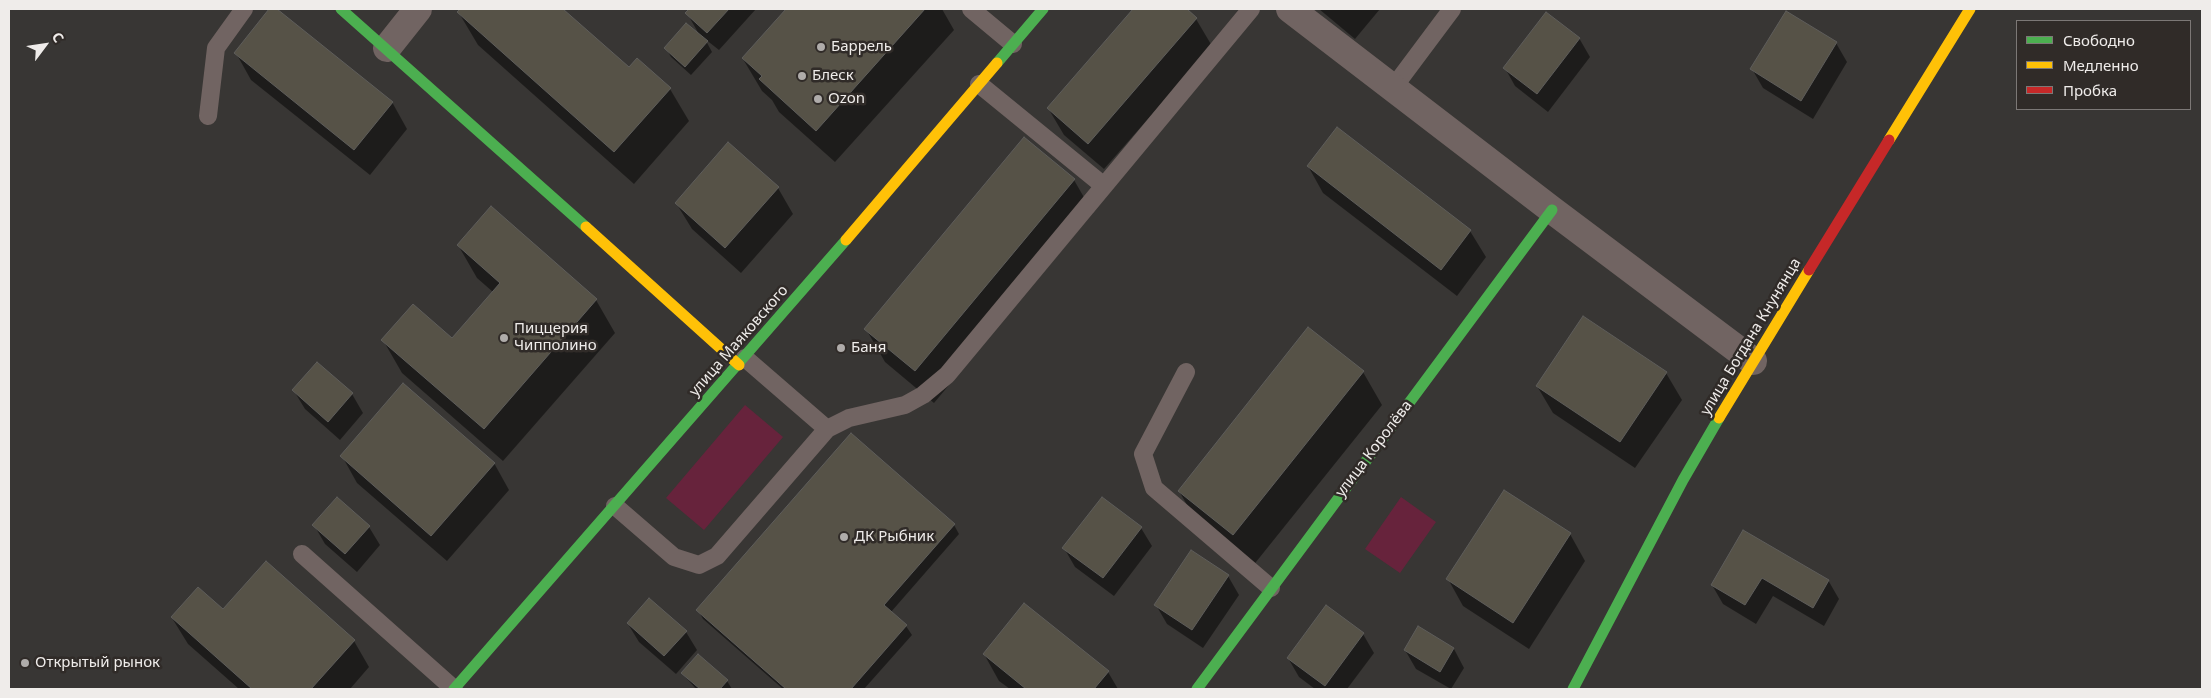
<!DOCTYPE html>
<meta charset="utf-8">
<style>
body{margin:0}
#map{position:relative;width:2211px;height:698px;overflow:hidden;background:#383634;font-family:"Noto Sans",sans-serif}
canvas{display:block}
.frame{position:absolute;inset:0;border:10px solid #efecea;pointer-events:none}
.legend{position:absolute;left:2016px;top:20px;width:175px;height:90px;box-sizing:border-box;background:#302b28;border:1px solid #7c7876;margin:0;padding:6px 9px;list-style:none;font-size:15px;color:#efecea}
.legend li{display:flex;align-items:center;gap:10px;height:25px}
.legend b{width:25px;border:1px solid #7c7876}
.north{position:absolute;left:20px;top:20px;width:50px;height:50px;-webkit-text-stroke:4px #302b28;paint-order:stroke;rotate:59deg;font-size:14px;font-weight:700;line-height:20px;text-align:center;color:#efecea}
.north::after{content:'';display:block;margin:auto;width:18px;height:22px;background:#efecea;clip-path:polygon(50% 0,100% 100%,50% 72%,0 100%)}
</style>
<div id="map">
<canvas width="2211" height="698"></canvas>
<div class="frame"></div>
<ul class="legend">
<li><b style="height:6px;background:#4caf50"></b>Свободно</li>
<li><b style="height:6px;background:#ffc107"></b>Медленно</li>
<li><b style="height:6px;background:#c62828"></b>Пробка</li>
</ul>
<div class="north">С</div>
</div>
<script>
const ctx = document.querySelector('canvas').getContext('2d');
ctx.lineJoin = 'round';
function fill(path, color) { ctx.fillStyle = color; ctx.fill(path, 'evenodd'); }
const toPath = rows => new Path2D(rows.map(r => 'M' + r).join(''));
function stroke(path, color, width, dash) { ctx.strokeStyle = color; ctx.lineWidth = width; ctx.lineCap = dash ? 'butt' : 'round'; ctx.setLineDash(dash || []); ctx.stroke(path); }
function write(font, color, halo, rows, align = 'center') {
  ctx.font = font + ' "Noto Sans",sans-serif'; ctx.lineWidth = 5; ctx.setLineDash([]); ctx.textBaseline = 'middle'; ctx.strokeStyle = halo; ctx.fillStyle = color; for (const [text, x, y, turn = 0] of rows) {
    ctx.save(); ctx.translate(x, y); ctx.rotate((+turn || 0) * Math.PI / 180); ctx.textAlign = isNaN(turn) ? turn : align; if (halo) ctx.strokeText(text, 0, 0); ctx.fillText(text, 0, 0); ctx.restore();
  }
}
fill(toPath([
 [745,405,783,437,704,530,666,498],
 [1401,497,1436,522,1400,573,1365,549]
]), '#67233c');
fill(toPath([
 [271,9,275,9,392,102,407,129,370,175,251,80,236,53],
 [462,9,562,9,629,69,670,89,689,121,634,184,478,45,459,13],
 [691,9,756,9,719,50,705,39,712,52,691,75,671,57,666,48,700,36,687,13],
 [788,9,942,9,954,30,835,162,779,112,772,100,762,91,743,59],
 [1135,9,1185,9,1196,19,1212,46,1104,169,1064,135,1048,108],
 [1319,9,1380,9,1355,39],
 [1786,12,1836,43,1847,62,1813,119,1763,88,1752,69],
 [1579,38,1590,57,1548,112,1515,86,1505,68],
 [1308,166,1470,231,1486,257,1457,296,1323,193],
 [1074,180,1093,213,934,403,885,362,866,329],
 [778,188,793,214,741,273,692,229,676,203],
 [458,245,596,300,615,333,503,461,402,373,383,340,452,340,493,292,477,278],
 [1584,317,1666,373,1682,400,1635,468,1553,413,1537,386],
 [317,364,352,394,363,413,340,440,305,409,294,391],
 [1363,372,1382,405,1252,567,1198,524,1179,491],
 [342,456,494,463,509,490,447,561,357,483],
 [314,525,369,527,380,545,357,572,325,544],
 [954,525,959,534,891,612,906,626,912,635,864,689,783,689,703,619,698,610],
 [1141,528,1152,546,1114,596,1075,567,1064,548],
 [1744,531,1828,580,1839,599,1824,626,1773,596,1756,624,1723,604,1712,585],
 [1570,534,1585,561,1529,649,1463,606,1448,579],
 [1192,551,1228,576,1239,595,1203,648,1167,624,1156,605],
 [1327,606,1363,634,1374,653,1347,689,1315,689,1299,677,1288,658],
 [223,610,354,641,369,667,350,689,239,689,188,644,172,618],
 [628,624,686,632,697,650,676,674,639,642],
 [1419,628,1454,649,1464,668,1451,689,1416,669,1405,650],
 [984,654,1108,672,1118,689,1010,689,999,681],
 [682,673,727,681,732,689,696,689]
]), '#0007');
const building = toPath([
 [269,9,277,9,393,102,354,150,234,53,269,9],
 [460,9,563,9,629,67,637,58,671,88,614,152,457,12,460,9],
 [689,9,729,9,707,33,685,13,689,9],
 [786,9,925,9,816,131,759,79,762,76,742,58,786,9],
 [1133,9,1187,9,1197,18,1088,144,1047,108,1133,9],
 [1786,11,1837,42,1801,101,1750,69,1786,11],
 [1546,12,1580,38,1537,94,1503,68,1546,12],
 [686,23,708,41,685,67,664,48,686,23],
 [1337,127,1471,230,1441,270,1307,166,1337,127],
 [1024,137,1075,179,915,371,864,329,1024,137],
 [728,142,779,187,725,248,675,203,728,142],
 [491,206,597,299,484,429,381,340,413,304,452,338,500,283,457,245,491,206],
 [1583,316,1667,372,1620,442,1536,386,1583,316],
 [1308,327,1364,371,1233,535,1178,491,1308,327],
 [317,362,353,393,328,422,292,390,317,362],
 [403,383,495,463,431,536,340,456,403,383],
 [851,433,955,524,884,605,907,625,851,689,786,689,696,610,851,433],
 [1504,490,1571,533,1513,623,1446,579,1504,490],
 [337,497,370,526,345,554,312,525,337,497],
 [1102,497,1142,527,1103,578,1062,548,1102,497],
 [1743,530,1829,580,1813,608,1762,578,1745,605,1711,585,1743,530],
 [1191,550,1229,575,1192,630,1154,605,1191,550],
 [266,561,355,640,311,689,252,689,171,617,198,587,223,609,266,561],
 [649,598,687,631,664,656,627,623,649,598],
 [1024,603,1109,671,1094,689,1026,689,983,654,1024,603],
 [1326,605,1364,633,1325,686,1287,658,1326,605],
 [1418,626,1454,648,1440,672,1404,650,1418,626],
 [698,654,728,680,720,689,700,689,681,673,698,654]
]);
fill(building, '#565247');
stroke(building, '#5e5d5b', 1);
stroke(toPath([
 [971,9,1013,44],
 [979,84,1104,186],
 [1393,88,1452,9],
 [208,116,216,48,244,9],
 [745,358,827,429,849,418,905,405,923,395,947,375,1251,9],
 [1186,372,1143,454,1154,488,1271,588],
 [615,506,674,557,699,565,717,556,827,429],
 [302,554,454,689]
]), '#716462', 18);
stroke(toPath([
 [1290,9,1552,210,1753,361],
 [387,48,418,9]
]), '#716462', 28);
stroke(toPath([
 [341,9,586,227],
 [997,63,1043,9],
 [454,689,846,240],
 [1197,689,1552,210],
 [1573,689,1683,480,1719,418]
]), '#4caf50', 11);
stroke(toPath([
 [1889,140,1970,9],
 [586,227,739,365],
 [846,240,997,63],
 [1719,418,1809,270]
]), '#ffc107', 11);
stroke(toPath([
 [1809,270,1889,140]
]), '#c62828', 11);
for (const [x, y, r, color] of [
 [821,47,5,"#afacaa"],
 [802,76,5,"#afacaa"],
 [818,99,5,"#afacaa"],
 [504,338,5,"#afacaa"],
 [841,348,5,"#afacaa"],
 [844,537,5,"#afacaa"],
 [25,663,5,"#afacaa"]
]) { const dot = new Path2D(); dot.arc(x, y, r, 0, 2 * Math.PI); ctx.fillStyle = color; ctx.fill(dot); stroke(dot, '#302b28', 2); }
write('15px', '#efecea', '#302b28', [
 ["Баррель",831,47],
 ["Блеск",812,76],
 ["Ozon",828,99],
 ["Пиццерия",514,329],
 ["Чипполино",514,346],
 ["Баня",851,348],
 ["ДК Рыбник",854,537],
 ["Открытый рынок",35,663]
], 'left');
write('15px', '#efecea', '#302b28', [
 ["улица Богдана Кнунянца",1751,337,-59],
 ["улица Маяковского",739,341,-49],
 ["улица Королёва",1374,449,-53]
]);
</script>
